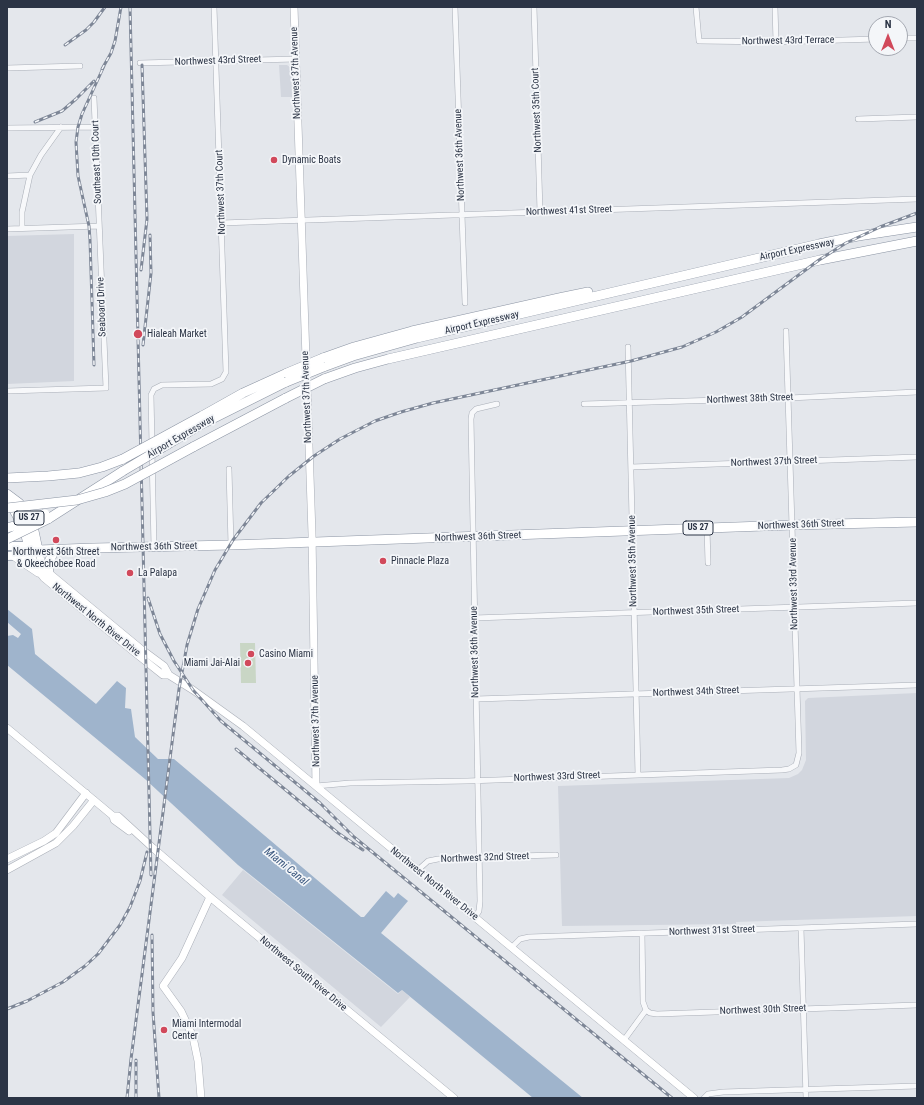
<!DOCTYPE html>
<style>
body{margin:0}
#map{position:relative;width:924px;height:1105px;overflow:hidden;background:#e4e7ec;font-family:"Roboto Condensed",sans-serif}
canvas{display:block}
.frame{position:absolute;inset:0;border:8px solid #2b3445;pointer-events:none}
.north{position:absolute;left:868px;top:16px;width:40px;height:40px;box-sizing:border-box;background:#f4f6f9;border:1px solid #a4a8b1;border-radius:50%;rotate:0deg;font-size:11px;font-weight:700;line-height:16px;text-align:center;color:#2b3445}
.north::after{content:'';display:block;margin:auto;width:14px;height:18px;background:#d1495b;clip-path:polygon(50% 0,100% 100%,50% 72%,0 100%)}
</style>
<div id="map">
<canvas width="924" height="1105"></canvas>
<div class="frame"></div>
<div class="north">N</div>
</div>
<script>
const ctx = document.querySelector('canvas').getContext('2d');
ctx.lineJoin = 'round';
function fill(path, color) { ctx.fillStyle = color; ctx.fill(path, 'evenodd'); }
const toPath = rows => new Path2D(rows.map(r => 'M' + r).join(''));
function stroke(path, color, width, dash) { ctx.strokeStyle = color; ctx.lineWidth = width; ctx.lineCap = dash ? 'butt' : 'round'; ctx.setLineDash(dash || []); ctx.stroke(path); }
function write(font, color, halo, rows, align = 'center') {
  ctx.font = font + ' "Roboto Condensed",sans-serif'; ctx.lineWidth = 3.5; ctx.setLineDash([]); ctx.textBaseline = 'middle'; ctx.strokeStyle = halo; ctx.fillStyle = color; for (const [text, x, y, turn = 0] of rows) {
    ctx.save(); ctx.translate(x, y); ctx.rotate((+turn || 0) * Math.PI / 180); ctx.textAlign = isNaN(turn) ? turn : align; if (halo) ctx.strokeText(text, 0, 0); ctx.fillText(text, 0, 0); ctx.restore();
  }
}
fill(toPath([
 [279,65,287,65,291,68,292,97,281,97],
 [74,234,74,381,7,384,7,236],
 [917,693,917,916,736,922,736,924,562,926,558,786,789,778,798,774,802,770,806,760,805,701,808,698],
 [243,870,398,994,402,990,410,997,381,1027,222,895]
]), '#d2d6de');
fill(toPath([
 [240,643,255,643,256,683,241,683]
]), '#c9d6c5');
fill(toPath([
 [7,609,32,629,35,654,96,704,117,681,126,688,125,708,131,709,135,737,158,759,174,759,361,917,364,917,386,891,394,898,398,893,408,901,381,933,583,1098,533,1098,402,990,398,993,238,865,145,779,7,665,7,636,13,635,18,638,21,634,7,622]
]), '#9fb4cc');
const street = toPath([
 [455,7,465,303],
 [534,7,540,212],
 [696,7,699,41,776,42,876,39],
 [775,7,776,42],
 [900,38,917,38],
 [140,63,296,59],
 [7,68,80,66],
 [858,119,917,117],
 [7,128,96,127],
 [7,176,30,175],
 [221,223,917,199],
 [22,228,22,212,30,175,41,155,61,127],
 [7,229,99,226],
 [628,347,638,775],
 [7,391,106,388,94,98],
 [584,404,789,398,917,392],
 [152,444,151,395,154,389,162,385,211,384,222,379,226,372,214,7],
 [152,452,154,547],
 [631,467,917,457],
 [229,469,231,545],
 [707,528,708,563],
 [474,618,917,603],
 [476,699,917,685],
 [316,786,350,783,467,781,782,770,789,769,796,765,799,753,786,331],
 [418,870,428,861,438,859,479,857,556,855],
 [475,917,479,911,480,901,471,419,472,413,476,409,497,404],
 [801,928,806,1098],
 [642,933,643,1002,646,1010],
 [512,947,520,939,529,937,917,924],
 [646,1010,650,1013,657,1014,917,1005],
 [624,1040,646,1010],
 [704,1098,708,1094,723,1092,917,1086]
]);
const secondary = toPath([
 [294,7,312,534,316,786],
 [38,550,42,564,49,573,141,649,164,666,169,675],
 [31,555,37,569,44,578,134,652,163,675,169,675,193,690,243,726,694,1098],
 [13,556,38,573],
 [7,728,101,806,113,816,114,820,129,831],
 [113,816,118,816,153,848,210,897,454,1098],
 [7,859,44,841,56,833,86,793],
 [7,870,56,843,73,826,94,800],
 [201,1098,198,1061,193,1037,181,1011,163,986,182,958,210,897]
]);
const primary = toPath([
 [7,546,29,546,34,548],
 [7,556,31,555]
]);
const highway = toPath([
 [323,358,354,347,412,331,559,298,588,292],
 [323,367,353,356,417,338,819,244,858,236,917,227],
 [324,379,355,368,388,359,820,260,917,241],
 [202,416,243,393,287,373],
 [202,424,286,382],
 [193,447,286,398],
 [7,478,48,476,79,473,102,467,123,459],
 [7,494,19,503,30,518,34,531,38,550],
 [7,503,14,510,24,528,31,555,38,550,94,548,231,545,792,525,917,522],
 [48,519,123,471],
 [49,573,48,564,55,549]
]);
stroke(street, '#a9aeb7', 6);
stroke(secondary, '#a9aeb7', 8);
stroke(primary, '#a3abb8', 10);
stroke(highway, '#8b94a3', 10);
stroke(street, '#f7f8fa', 5);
stroke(secondary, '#fff', 7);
stroke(primary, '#fff', 8);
stroke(highway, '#fff', 9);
const rail = toPath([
 [130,7,151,875],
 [65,45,86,30,94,22,105,7],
 [102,69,111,53,115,41,121,7],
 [35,122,62,111,76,99,94,81],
 [141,270,147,219,142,65],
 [143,345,151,273,150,235],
 [94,365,90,240,89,226,78,176,76,142,78,127,82,114,104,66],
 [148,598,160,634,174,661,193,690,221,721,320,803,354,837,672,1098],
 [236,749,338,833,363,850],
 [152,935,153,1012,159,1098],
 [7,1009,27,1001,63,982,85,966,98,954,120,925,130,907,140,881,147,852],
 [127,1098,131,1059,179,689,187,645,198,609,215,570,233,540,261,503,289,476,314,456,340,439,375,421,401,412,433,403,631,361,682,347,716,332,742,317,819,260,846,243,880,227,917,213],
 [136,1098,136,1060]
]);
stroke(rail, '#7d8696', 3);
stroke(rail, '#f4f6f9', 1.5, [4.5]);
const highwayBridge = toPath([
 [287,373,323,358],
 [286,382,323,367],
 [286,398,324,379],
 [123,459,202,416],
 [123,471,202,424],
 [7,508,77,500,105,492,125,484,193,447],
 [7,528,24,523,45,514],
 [7,539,48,519]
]);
stroke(highwayBridge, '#8b94a3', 10, []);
stroke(highwayBridge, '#fff', 9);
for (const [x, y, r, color] of [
 [274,160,4,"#d1495b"],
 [138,334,5,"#d1495b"],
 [56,540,4,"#d1495b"],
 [383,561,4,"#d1495b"],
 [130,573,4,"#d1495b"],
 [251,654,4,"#d1495b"],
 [248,663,4,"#d1495b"],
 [164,1030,4,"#d1495b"]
]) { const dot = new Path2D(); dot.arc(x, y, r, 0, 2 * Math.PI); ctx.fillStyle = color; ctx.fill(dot); stroke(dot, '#f4f6f9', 1.5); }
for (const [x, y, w] of [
 [29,518,30],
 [698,528,30]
]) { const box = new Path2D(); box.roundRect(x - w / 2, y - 7, w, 14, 3); ctx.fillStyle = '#f4f6f9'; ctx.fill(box); stroke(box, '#2b3445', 1); }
write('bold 9px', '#2b3445', null, [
 ["US 27",29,518],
 ["US 27",698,528]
]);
write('10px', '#2b3445', '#f4f6f9', [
 ["Northwest 43rd Terrace",788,41,-1],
 ["Northwest 43rd Street",218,61,-2],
 ["Northwest 37th Avenue",296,73,-92],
 ["Northwest 35th Court",537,110,-92],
 ["Northwest 36th Avenue",460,155,-92],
 ["Southeast 10th Court",97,162,-92],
 ["Northwest 37th Court",221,192,-92],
 ["Northwest 41st Street",569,211,-2],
 ["Airport Expressway",797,250,-12],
 ["Seaboard Drive",102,307,-92],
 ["Airport Expressway",482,323,-13],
 ["Northwest 37th Avenue",307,397,-92],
 ["Northwest 38th Street",750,399,-2],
 ["Airport Expressway",181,437,-30],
 ["Northwest 37th Street",774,462,-2],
 ["Northwest 36th Street",801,525,-2],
 ["Northwest 36th Street",478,537,-2],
 ["Northwest 36th Street",154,547,-1],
 ["Northwest 35th Avenue",633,561,-91],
 ["Northwest 33rd Avenue",794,584,-91],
 ["Northwest 35th Street",696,611,-2],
 ["Northwest North River Drive",96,620,39],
 ["Northwest 36th Avenue",475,652,-91],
 ["Northwest 34th Street",696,692,-2],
 ["Northwest 37th Avenue",316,721,-91],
 ["Northwest 33rd Street",557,777,-2],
 ["Northwest 32nd Street",485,858,-2],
 ["Northwest North River Drive",434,884,39],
 ["Northwest 31st Street",712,931,-2],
 ["Northwest South River Drive",303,974,40],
 ["Northwest 30th Street",763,1010,-2]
]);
write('10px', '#2b3445', '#f4f6f9', [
 ["Dynamic Boats",282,160],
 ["Hialeah Market",147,334],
 ["Northwest 36th Street",56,552,"center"],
 ["& Okeechobee Road",56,564,"center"],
 ["Pinnacle Plaza",391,561],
 ["La Palapa",138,573],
 ["Casino Miami",259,654],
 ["Miami Jai-Alai",240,663,"right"],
 ["Miami Intermodal",172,1024],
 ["Center",172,1036]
], 'left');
write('italic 11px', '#34527a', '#f4f6f9', [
 ["Miami Canal",286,867,39]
]);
</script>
